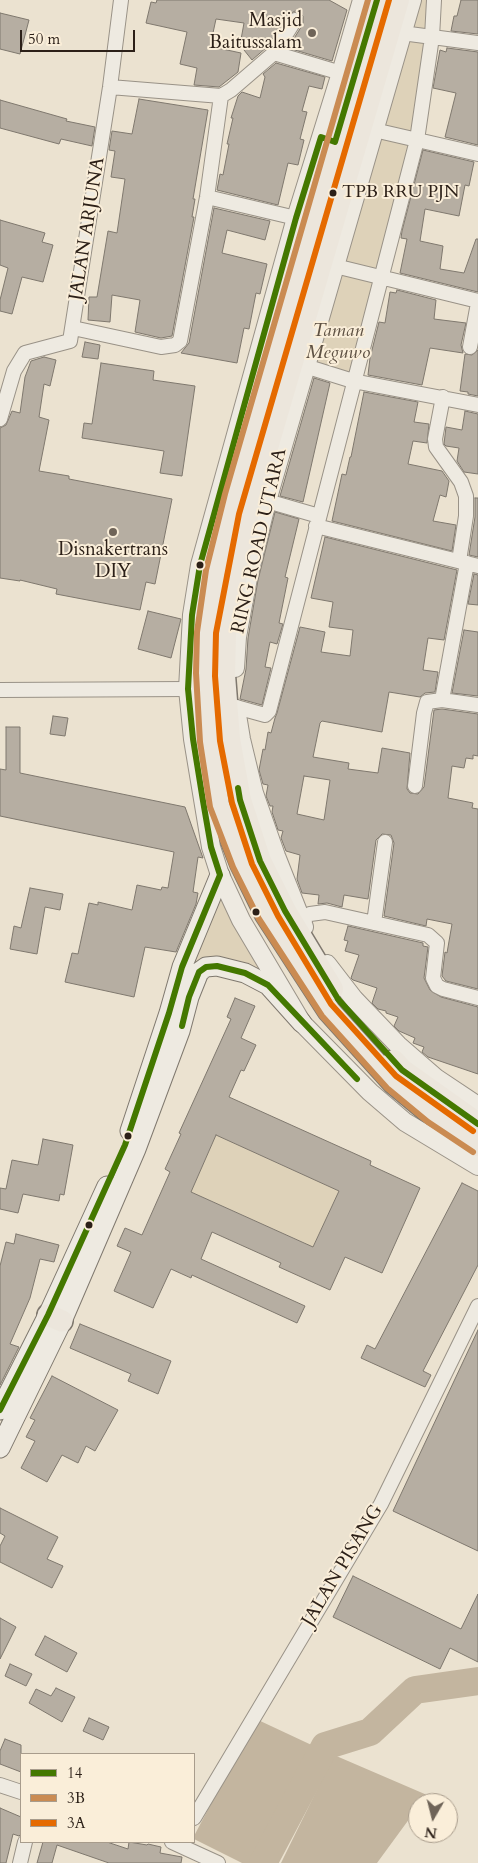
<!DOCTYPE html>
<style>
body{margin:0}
#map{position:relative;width:478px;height:1863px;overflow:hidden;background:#ebe2d0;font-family:Cardo,serif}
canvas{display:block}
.legend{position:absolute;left:20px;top:1753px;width:175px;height:90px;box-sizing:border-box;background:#faeed9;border:1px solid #a89c8c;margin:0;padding:6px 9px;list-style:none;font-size:15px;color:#2c2018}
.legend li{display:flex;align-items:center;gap:10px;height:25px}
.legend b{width:25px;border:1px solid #a89c8c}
.north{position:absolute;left:408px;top:1793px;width:50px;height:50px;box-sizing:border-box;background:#faeed9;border:1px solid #a89c8c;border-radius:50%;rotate:188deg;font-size:14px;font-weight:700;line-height:20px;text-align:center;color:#2c2018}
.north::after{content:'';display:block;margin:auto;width:18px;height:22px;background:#6f6458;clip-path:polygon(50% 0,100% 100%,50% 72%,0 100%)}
.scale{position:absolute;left:20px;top:30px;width:115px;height:22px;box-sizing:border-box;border:2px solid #2c2018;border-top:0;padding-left:6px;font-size:15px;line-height:18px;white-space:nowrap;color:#2c2018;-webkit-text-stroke:4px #faeed9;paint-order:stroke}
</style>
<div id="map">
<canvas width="478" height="1863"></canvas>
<ul class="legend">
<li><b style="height:6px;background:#447800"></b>14</li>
<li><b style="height:6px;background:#ca8b52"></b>3B</li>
<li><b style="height:6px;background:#e56a00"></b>3A</li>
</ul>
<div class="north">N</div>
<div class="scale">50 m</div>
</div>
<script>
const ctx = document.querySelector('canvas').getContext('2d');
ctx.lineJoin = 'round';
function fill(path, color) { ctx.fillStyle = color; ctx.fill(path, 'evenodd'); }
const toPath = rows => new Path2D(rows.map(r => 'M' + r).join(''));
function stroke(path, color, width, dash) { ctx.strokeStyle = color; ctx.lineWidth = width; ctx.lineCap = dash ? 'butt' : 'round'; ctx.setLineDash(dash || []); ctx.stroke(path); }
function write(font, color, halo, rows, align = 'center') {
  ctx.font = font + ' Cardo,serif'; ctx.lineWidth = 4; ctx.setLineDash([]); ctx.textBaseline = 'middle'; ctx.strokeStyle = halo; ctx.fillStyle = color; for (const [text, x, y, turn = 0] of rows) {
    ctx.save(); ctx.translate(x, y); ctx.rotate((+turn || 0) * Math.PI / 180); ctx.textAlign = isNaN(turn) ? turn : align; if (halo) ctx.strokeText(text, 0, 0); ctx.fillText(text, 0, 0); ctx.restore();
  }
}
fill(toPath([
 [412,0,434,0,417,140,353,381,305,366],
 [220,885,269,982,186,966],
 [216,1135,339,1191,301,1272,307,1244,191,1192]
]), '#ded2b9');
fill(toPath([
 [256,1719,318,1748,260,1863,242,1863,194,1839,194,1836],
 [334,1755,427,1795,421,1803,418,1803,418,1807,377,1863,281,1863]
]), '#c3b59f');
stroke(toPath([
 [263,1863,325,1746,370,1732,415,1690,478,1681]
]), '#c3b59f', 28);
const building = toPath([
 [157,0,329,0,347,10,332,61,288,48,303,24,303,16,299,12,295,11,288,15,267,47,252,60,240,45,244,23,216,19,211,42,213,43,213,47,241,53,238,72,219,87,194,85,197,68,180,64,187,32,146,23,151,2,156,3,157,0],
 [461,0,478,0,478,34,451,31,454,16,457,16,461,0],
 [0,13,29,20,20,54,0,49,0,13],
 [447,48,478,52,478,145,445,137,456,93,433,88,440,50,446,52,447,48],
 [276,63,325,77,322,89,309,86,302,111,307,112,300,139,304,140,298,165,288,163,278,205,217,190,220,174,223,175,229,144,227,144,233,118,231,118,238,96,242,92,260,98,265,77,263,74,276,63],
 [139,99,208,110,193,199,195,199,192,217,194,217,172,336,161,338,135,332,140,300,112,295,110,322,88,320,89,297,97,297,108,231,117,233,125,179,111,177,115,151,109,150,112,131,132,134,139,99],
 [0,100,67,119,66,121,95,127,92,146,61,139,59,144,0,128,0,100],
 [423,150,474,162,469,186,465,185,459,216,425,209,420,241,443,246,440,269,464,273,476,239,478,239,478,292,400,273,407,239,401,238,402,231,423,150],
 [214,208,270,221,265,240,227,230,222,253,267,264,260,294,256,293,249,329,244,328,237,363,181,353,189,343,214,208],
 [0,220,45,233,42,242,53,245,43,282,22,277,12,314,0,311,0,300,8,268,0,265,0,220],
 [397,290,436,300,434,319,466,323,461,345,463,353,430,348,422,385,368,375,370,358,379,322,385,323,390,292,396,293,397,290],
 [85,342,100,345,98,359,82,357,85,342],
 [478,350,478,396,468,394,468,392,460,391,465,354,472,355,478,350],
 [44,357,56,360,50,386,44,384,39,417,49,420,39,471,69,476,69,479,172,499,155,584,146,582,140,610,56,594,57,589,20,580,20,581,0,578,0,428,6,425,12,411,20,413,25,377,31,361,44,357],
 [101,363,154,371,153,380,195,386,182,476,160,473,164,451,82,438,84,423,92,424,101,363],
 [314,378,330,383,303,502,280,496,314,378],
 [364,392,418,402,414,422,429,424,427,443,413,441,408,464,442,471,449,481,446,497,440,495,433,521,456,525,452,551,332,521,342,474,346,475,350,457,351,457,364,392],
 [465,411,478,414,478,474,464,472,457,461,459,448,446,446,444,444,446,427,462,430,465,411],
 [475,498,478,498,478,557,469,555,475,517,475,498],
 [275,512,299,519,285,577,288,578,279,623,283,624,277,644,270,642,265,667,271,668,262,705,240,699,246,669,248,638,258,580,275,512],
 [325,537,457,570,444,640,428,638,423,670,438,672,435,692,425,693,420,697,389,692,382,732,322,721,320,723,313,757,349,763,348,769,378,773,382,748,410,753,407,789,410,793,418,794,424,787,434,710,442,709,478,714,478,756,473,755,473,759,466,758,464,768,452,766,448,798,473,803,472,808,478,809,478,989,446,981,442,976,445,952,447,953,452,924,427,919,426,926,384,916,394,843,391,835,382,834,376,840,368,899,344,895,342,907,327,903,318,904,319,895,302,893,297,879,300,855,286,851,281,838,283,831,278,830,272,812,273,806,270,806,266,796,268,785,263,784,259,770,263,749,265,750,268,732,271,733,275,718,277,713,300,627,325,632,321,652,350,656,353,630,329,627,333,602,311,598,325,537],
 [304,776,330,780,324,820,297,814,304,776],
 [474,574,478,575,478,605,468,604,474,574],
 [148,611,181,619,171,658,138,649,148,611],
 [464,630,478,632,478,696,452,693,464,630],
 [53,716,68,718,65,736,50,734,53,716],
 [6,727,20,727,20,773,185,807,203,858,198,857,193,892,198,893,196,904,176,952,145,947,134,997,65,982,72,953,78,954,89,903,98,905,98,902,132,910,137,885,161,890,162,887,168,888,174,852,0,816,0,769,6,770,6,727],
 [30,888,63,894,60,910,45,907,37,954,10,949,14,926,21,928,30,888],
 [348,926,423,943,423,946,428,947,424,978,430,990,441,997,478,1007,478,1074,428,1057,422,1052,424,1047,413,1043,415,1038,399,1031,394,1026,398,1017,386,1013,386,1011,378,1009,372,1003,377,988,353,980,351,978,359,955,345,951,348,941,344,940,348,926],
 [235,998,255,1006,241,1038,256,1045,244,1071,241,1070,229,1097,371,1161,370,1165,420,1188,382,1273,345,1257,330,1290,279,1267,281,1263,212,1232,201,1259,305,1306,297,1323,192,1275,191,1278,171,1269,153,1308,114,1291,131,1252,117,1246,125,1228,142,1235,170,1172,165,1169,181,1134,179,1133,231,1019,227,1017,235,998],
 [216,1135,339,1191,313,1247,191,1192,216,1135],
 [43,1139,73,1145,64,1195,60,1194,59,1201,23,1194,18,1213,0,1209,0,1188,6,1189,12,1160,38,1165,43,1139],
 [462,1183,478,1191,478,1265,423,1371,431,1375,425,1387,361,1358,367,1345,375,1349,462,1183],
 [16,1234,59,1245,54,1262,40,1259,30,1298,10,1344,19,1347,0,1385,0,1266,6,1242,14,1244,16,1234],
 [80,1324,171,1361,158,1394,128,1381,131,1374,70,1348,80,1324],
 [478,1330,478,1551,393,1511,478,1330],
 [52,1376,118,1410,95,1451,86,1446,78,1463,62,1455,47,1482,21,1468,35,1441,26,1437,35,1420,30,1418,52,1376],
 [0,1508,58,1537,47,1559,63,1566,52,1588,0,1562,0,1546,5,1536,0,1533,0,1508],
 [353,1576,461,1629,478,1594,478,1662,450,1648,440,1669,333,1617,353,1576],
 [0,1618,16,1627,0,1659,0,1618],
 [45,1636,77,1653,67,1672,35,1655,45,1636],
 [10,1664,32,1674,26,1686,5,1676,10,1664],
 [56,1688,75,1697,62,1722,29,1703,36,1689,51,1696,56,1688],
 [89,1718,109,1727,103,1740,83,1731,89,1718],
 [5,1739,21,1745,21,1772,0,1764,0,1751,5,1739],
 [0,1808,21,1817,21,1834,19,1836,13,1834,6,1863,0,1863,0,1808],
 [43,1842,107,1842,128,1849,129,1842,147,1845,148,1844,161,1847,160,1853,182,1857,181,1863,109,1863,57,1845,52,1863,37,1863,43,1842]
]);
fill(building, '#b6aea2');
stroke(building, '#7f786e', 1);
const minor = toPath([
 [402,33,478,43],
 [274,53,295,20],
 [110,87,221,96,231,90,274,53,341,73],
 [374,130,478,154],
 [207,197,296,218],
 [335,266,478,301],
 [73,328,161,347,175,345,180,341,207,197,221,96],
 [470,347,478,303],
 [305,366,353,381,478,405],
 [443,397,435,439,436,447,461,482,466,496,466,516,459,561],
 [0,419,14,371,25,353,70,341,110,87,121,0],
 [267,501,319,516],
 [316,526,478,566],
 [0,690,188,689],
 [442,700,467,563],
 [236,707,265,715,269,711,417,140,432,37,434,0],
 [415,786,424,713,427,702,442,700,478,705],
 [301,921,310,914,325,912,428,935,437,943,433,978,437,986,443,989,478,998],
 [374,923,385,842],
 [0,1785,21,1792],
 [194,1818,381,1504,478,1306],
 [172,1842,218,1863],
 [20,1863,25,1842]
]);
const tertiary = toPath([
 [362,0,341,73,296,218,200,565,192,615,188,689,193,739,211,847,220,875,241,920,302,1023,370,1092,405,1122,478,1166],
 [235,668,237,637,248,578,267,501,412,0],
 [236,709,241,739,254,793,276,856,304,927],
 [327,964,354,999,398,1045,436,1078,478,1106]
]);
const secondary = toPath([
 [130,1131,169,1013,182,967,220,875],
 [0,1410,48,1315,107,1186],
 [0,1448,62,1321,136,1149,180,1031,189,997,199,972,206,967,217,966,245,973,268,985,302,1023]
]);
const primary = toPath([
 [48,1315,62,1321]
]);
const trunk = toPath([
 [377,0,233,496,214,572,206,632,205,672,209,741,218,805,241,863,266,914,329,1011,393,1082,433,1115,478,1145],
 [332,989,285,911,260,861,240,800,229,739,224,675,225,634,247,516,398,0],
 [394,1061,402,1070,478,1124]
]);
stroke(minor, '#999287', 16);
stroke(tertiary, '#999287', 20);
stroke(secondary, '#7f786e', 21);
stroke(primary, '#7f786e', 24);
stroke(trunk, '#7f786e', 25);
stroke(minor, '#eeeae1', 14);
stroke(tertiary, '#eeeae1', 18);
stroke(secondary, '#eeeae1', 19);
stroke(primary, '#ece6dc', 21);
stroke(trunk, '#ece6dc', 22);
stroke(toPath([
 [238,788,240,800,260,861,285,911,338,999,402,1070,478,1124],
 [182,1026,189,997,199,972,206,967,217,966,245,973,268,985,357,1079],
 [0,1410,48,1315,125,1145,169,1013,182,967,220,875,211,847,203,801,193,739,188,689,192,615,200,565,296,218,321,137,335,142,377,0]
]), '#447800', 6);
stroke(toPath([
 [368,0,225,494,206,570,197,632,196,673,200,742,210,807,233,867,259,919,322,1016,387,1088,428,1122,473,1152]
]), '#ca8b52', 6);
stroke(toPath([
 [389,0,239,514,216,633,215,676,220,741,232,803,252,864,278,916,331,1004,396,1076,473,1131]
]), '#e56a00', 6);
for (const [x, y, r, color] of [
 [312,33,5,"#6f6458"],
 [333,193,4.5,"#2c2018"],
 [113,532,5,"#6f6458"],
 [200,565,4.5,"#2c2018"],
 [256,912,4.5,"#2c2018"],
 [128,1136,4.5,"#2c2018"],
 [89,1225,4.5,"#2c2018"]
]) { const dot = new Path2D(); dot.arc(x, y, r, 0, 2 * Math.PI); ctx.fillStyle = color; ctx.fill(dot); stroke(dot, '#faeed9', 2); }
write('18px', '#2c2018', '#faeed9', [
 ["TPB RRU PJN",342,193]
], 'left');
write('19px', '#2c2018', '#faeed9', [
 ["Masjid",302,22],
 ["Baitussalam",302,44],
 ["Disnakertrans",113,551,"center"],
 ["DIY",113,573,"center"]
], 'right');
write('19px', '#2c2018', '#faeed9', [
 ["JALAN ARJUNA",88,229,-81],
 ["RING ROAD UTARA",260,541,-77],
 ["JALAN PISANG",343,1566,-59]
]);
write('italic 19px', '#5e5143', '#faeed9', [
 ["Taman",338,332],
 ["Meguwo",338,354]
]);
</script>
